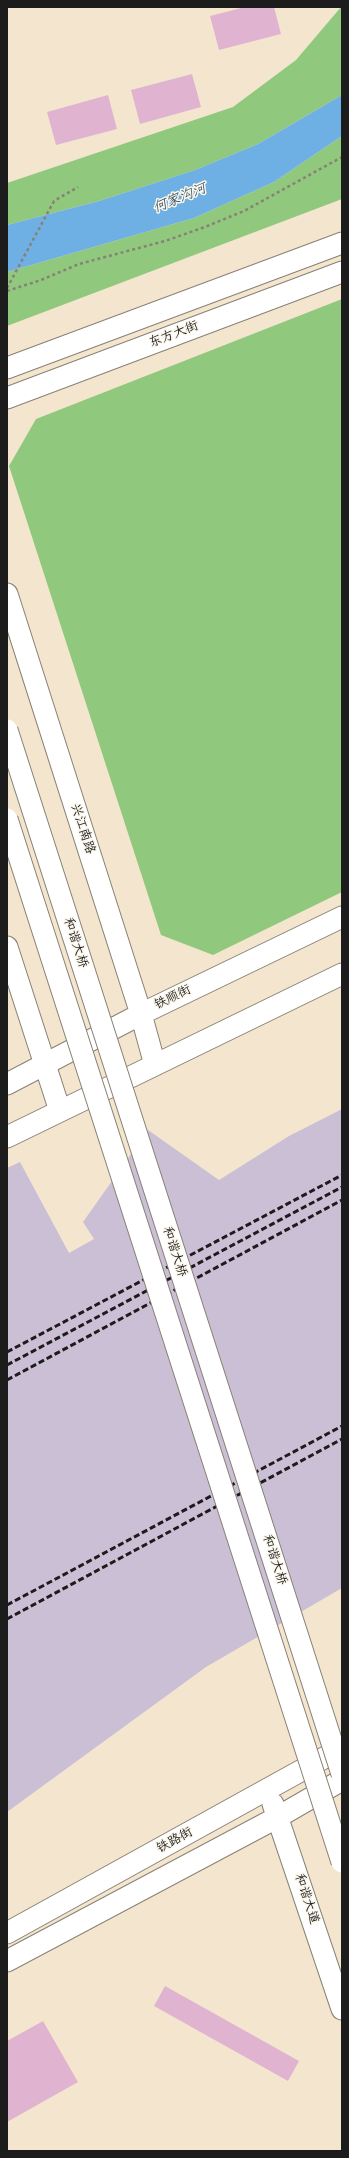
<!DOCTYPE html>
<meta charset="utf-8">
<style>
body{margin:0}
#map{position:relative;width:349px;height:2158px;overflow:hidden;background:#f4e6ce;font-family:"Architects Daughter",sans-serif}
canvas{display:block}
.frame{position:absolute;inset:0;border:8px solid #1c1c1c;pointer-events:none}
</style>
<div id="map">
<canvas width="349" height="2158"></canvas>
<div class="frame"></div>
</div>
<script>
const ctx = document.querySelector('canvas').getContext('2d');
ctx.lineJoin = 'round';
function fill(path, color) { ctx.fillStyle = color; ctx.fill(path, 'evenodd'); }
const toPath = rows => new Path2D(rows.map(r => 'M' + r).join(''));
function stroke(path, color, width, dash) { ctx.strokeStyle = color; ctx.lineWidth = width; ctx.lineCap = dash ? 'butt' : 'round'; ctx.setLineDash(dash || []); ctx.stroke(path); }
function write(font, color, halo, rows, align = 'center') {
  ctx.font = font + ' "Architects Daughter","LXGW WenKai TC",sans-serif'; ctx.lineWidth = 3; ctx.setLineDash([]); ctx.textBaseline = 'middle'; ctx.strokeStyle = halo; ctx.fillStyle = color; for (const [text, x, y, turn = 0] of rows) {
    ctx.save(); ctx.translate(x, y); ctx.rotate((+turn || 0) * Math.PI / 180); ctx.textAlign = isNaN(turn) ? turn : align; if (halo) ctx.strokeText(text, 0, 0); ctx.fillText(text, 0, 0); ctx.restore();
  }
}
fill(toPath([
 [342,1109,342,1588,206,1667,7,1812,7,1168,20,1162,69,1253,94,1239,83,1222,148,1130,219,1180,289,1136]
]), '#cbbfd5');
fill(toPath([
 [341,7,342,95,258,144,195,170,99,201,7,225,7,183,233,107,296,60],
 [342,136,342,199,7,326,7,272,194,218,274,182],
 [342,299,342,892,213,955,161,935,9,466,36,419]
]), '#90c97d');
fill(toPath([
 [342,95,342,136,274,182,194,218,7,272,7,225,99,201,195,170,258,144]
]), '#6eb0e3');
fill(toPath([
 [245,7,274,7,281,34,219,50,210,16],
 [192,74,201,107,140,124,131,90],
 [108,95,117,129,56,145,47,112],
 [165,1986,299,2061,288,2081,154,2006],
 [43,2021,78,2082,7,2122,7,2041]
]), '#e0b4d0');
const secondary = toPath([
 [7,368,342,243],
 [7,398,342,272],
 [7,594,141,1014,155,1065],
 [7,947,60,1111],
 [7,1084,141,1014,342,917],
 [7,1137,342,974],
 [273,1804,342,2009],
 [7,1933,342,1748],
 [7,1961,278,1817,342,1780]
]);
stroke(secondary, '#888175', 23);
stroke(toPath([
 [7,288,54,201,78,187],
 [7,291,41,280,79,264,165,241,205,227,244,211,342,157]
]), '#888175', 2.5, [3, 3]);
stroke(secondary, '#fff', 21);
stroke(toPath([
 [7,1352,342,1175],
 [7,1365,342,1187],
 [7,1380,342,1200],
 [7,1605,342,1426],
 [7,1619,342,1439]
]), '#1c1c1c', 3, [6, 3]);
const secondaryBridge = toPath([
 [7,730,342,1774],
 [7,819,342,1862]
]);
stroke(secondaryBridge, '#888175', 23, []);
stroke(secondaryBridge, '#fff', 21);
write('13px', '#1c1c1c', '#fbf7ec', [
 ["东方大街",174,335,-21],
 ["兴江南路",82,829,72],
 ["和谐大桥",75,943,72],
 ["铁顺街",173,998,-26],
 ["和谐大桥",174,1252,72],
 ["和谐大桥",274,1560,72],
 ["铁路街",175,1841,-29],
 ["和谐大道",306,1899,72]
]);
write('italic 14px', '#3d576c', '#fbf7ec', [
 ["何家沟河",180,199,-22]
]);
</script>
